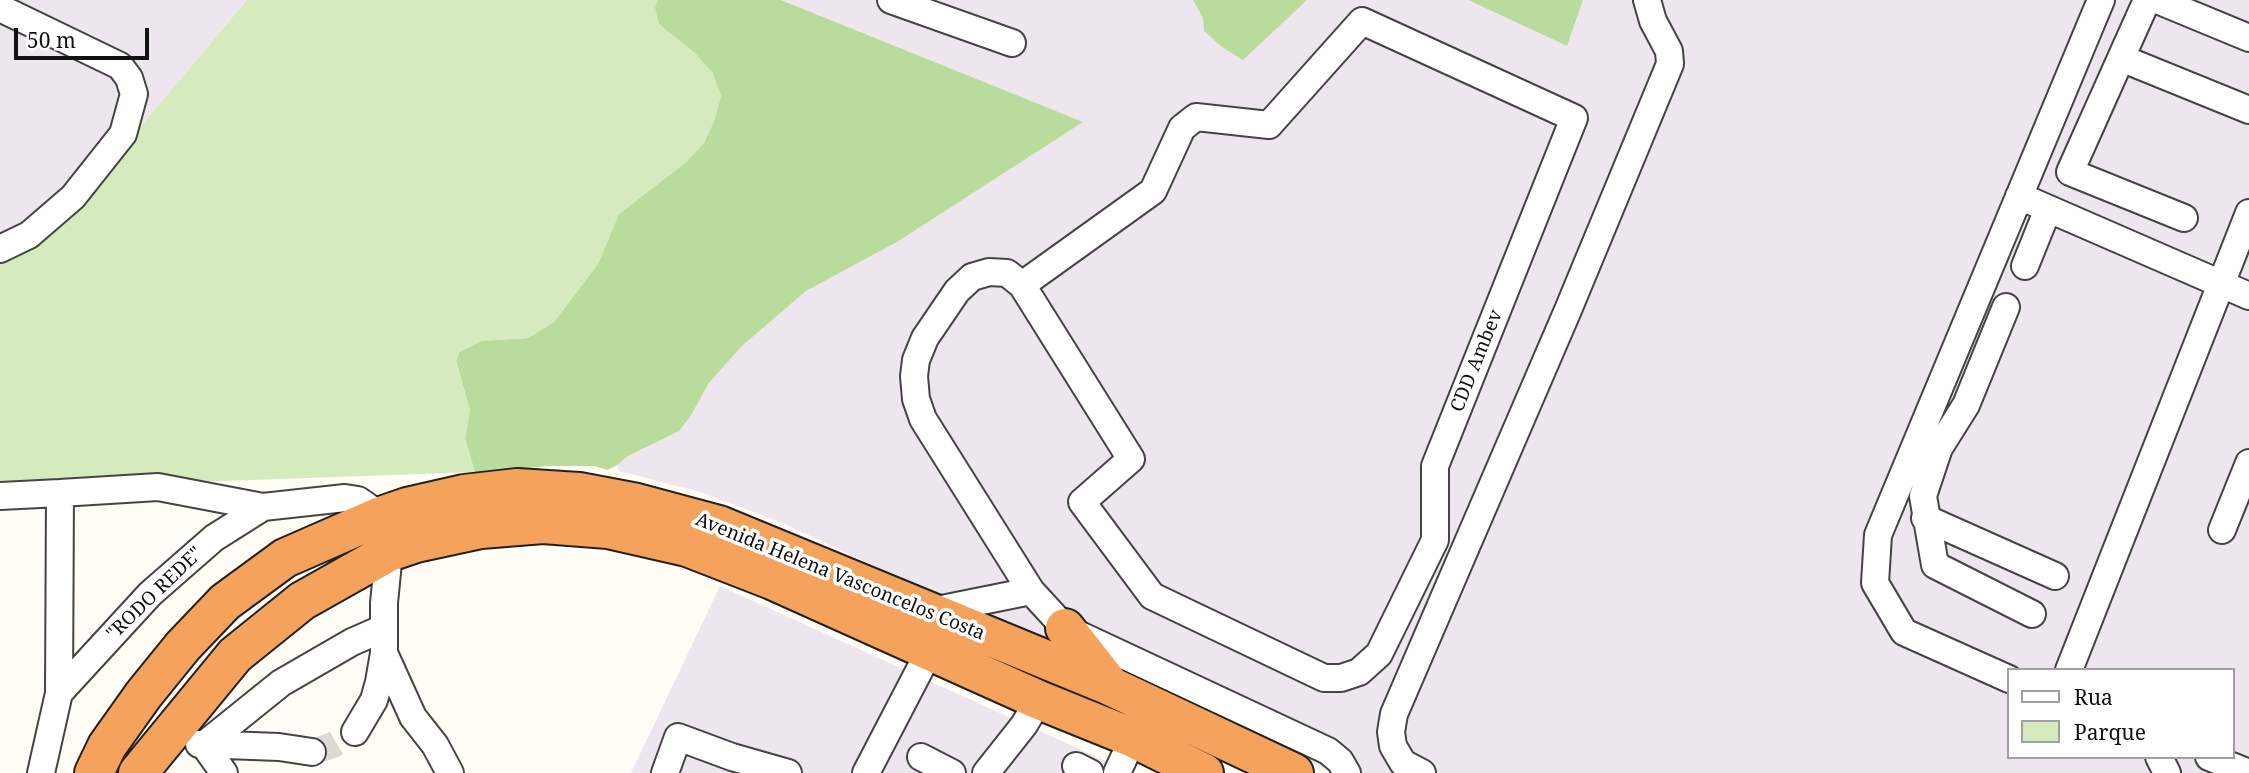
<!DOCTYPE html>
<style>
body{margin:0}
#map{position:relative;width:2249px;height:773px;overflow:hidden;background:#fffdf5;font-family:"Noto Serif",serif}
canvas{display:block}
.legend{position:absolute;left:2007px;top:668px;width:228px;height:91px;box-sizing:border-box;background:#fff;border:2px solid #a0a0a0;margin:0;padding:9px 12px;list-style:none;font-size:21px;color:#111}
.legend li{display:flex;align-items:center;gap:14px;height:35px}
.legend b{width:35px;border:2px solid #a0a0a0}
.scale{position:absolute;left:14px;top:28px;width:135px;height:32px;box-sizing:border-box;border:4px solid #111;border-top:0;padding-left:9px;font-size:21px;line-height:24px;white-space:nowrap;color:#111;-webkit-text-stroke:5px #fff;paint-order:stroke}
</style>
<div id="map">
<canvas width="2249" height="773"></canvas>
<ul class="legend">
<li><b style="height:9px;background:#fff"></b>Rua</li>
<li><b style="height:19px;background:#d5ebbd"></b>Parque</li>
</ul>
<div class="scale">50 m</div>
</div>
<script>
const ctx = document.querySelector('canvas').getContext('2d');
ctx.lineJoin = 'round';
function fill(path, color) { ctx.fillStyle = color; ctx.fill(path, 'evenodd'); }
const toPath = rows => new Path2D(rows.map(r => 'M' + r).join(''));
function stroke(path, color, width, dash) { ctx.strokeStyle = color; ctx.lineWidth = width; ctx.lineCap = dash ? 'butt' : 'round'; ctx.setLineDash(dash || []); ctx.stroke(path); }
function write(font, color, halo, rows, align = 'center') {
  ctx.font = font + ' "Noto Serif",serif'; ctx.lineWidth = 7; ctx.setLineDash([]); ctx.textBaseline = 'middle'; ctx.strokeStyle = halo; ctx.fillStyle = color; for (const [text, x, y, turn = 0] of rows) {
    ctx.save(); ctx.translate(x, y); ctx.rotate((+turn || 0) * Math.PI / 180); ctx.textAlign = isNaN(turn) ? turn : align; if (halo) ctx.strokeText(text, 0, 0); ctx.fillText(text, 0, 0); ctx.restore();
  }
}
fill(toPath([
 [0,0,247,0,51,233,0,258],
 [781,0,1193,0,1203,18,1281,23,1307,0,1468,0,1567,46,1583,0,2249,0,2249,773,1335,773,992,622,783,523,700,492,619,471,617,465,628,456,647,447,690,417,709,383,742,346,806,291,897,242,1082,122],
 [2009,670,2233,670,2233,757,2009,757],
 [720,586,1132,773,631,773]
]), '#eee6ef');
fill(toPath([
 [247,0,658,0,655,7,712,72,721,96,714,121,704,143,685,163,619,214,598,264,554,322,528,338,482,341,456,362,470,410,465,440,475,472,0,489,0,258,51,233]
]), '#d5ebbd');
fill(toPath([
 [658,0,781,0,1083,122,897,242,806,291,742,346,709,383,690,417,679,431,628,456,617,465,608,470,594,466,550,466,475,472,465,439,470,410,456,361,460,352,482,341,528,338,554,322,598,264,619,214,685,163,704,143,714,121,721,96,712,72,694,52,659,24,655,7],
 [1193,0,1307,0,1243,60,1222,47,1204,31,1203,18],
 [1468,0,1583,0,1567,46]
]), '#b9dc9c');
stroke(toPath([
 [312,752,333,745,355,732]
]), '#dbdad3', 26, [26, 13]);
const minor = toPath([
 [891,0,1012,43],
 [2147,0,2070,172,2184,218],
 [2157,0,2249,38],
 [0,8,120,66,129,78,134,94,123,134,73,197,29,235,0,249],
 [2121,58,2249,110],
 [2019,196,2249,296],
 [2025,266,2048,209],
 [1022,285,1131,459,1082,502,1152,596,1324,678,1341,678,1359,672,1379,654,1435,540,1435,466,1574,118,1362,21,1269,125,1196,117,1182,128,1153,191,1022,285,1007,273,989,272,972,277,957,291,925,338,916,360,914,376,916,399,923,419,1031,591,1065,628,1328,751,1340,761,1347,773],
 [2006,307,1966,405,1939,448,1923,496,1935,565,2032,614],
 [60,493,158,487,263,507],
 [0,496,60,493,59,693,41,773],
 [1925,518,2055,576],
 [2222,530,2249,463],
 [927,612,1031,591],
 [384,653,413,717,435,745,450,773],
 [2069,670,2249,213],
 [2009,679,1904,632,1875,583,1878,535,2101,0],
 [59,693,150,594,214,538,263,507,345,498,358,500,381,516],
 [355,732,374,700,379,682,384,653,384,603,389,552],
 [199,744,279,747,312,752],
 [204,745,281,683,352,642,384,628],
 [204,745,224,773],
 [921,757,952,773],
 [2159,757,2167,773],
 [2209,757,2249,773],
 [1076,766,1090,773],
 [665,773,678,737,732,757,788,773],
 [866,773,930,650],
 [986,773,1024,725,1039,700],
 [1117,773,1133,738],
 [1422,773,1403,763,1393,746,1391,732,1394,714,1568,310,1670,64,1669,51,1653,21,1647,0]
]);
const highway = toPath([
 [1065,628,1109,684],
 [94,773,107,746,144,694,183,646,225,602,285,558,381,516,407,507,464,494,517,488,579,492,637,503,719,525,1110,686,1294,773],
 [138,773,235,655,302,601,389,552,416,543,481,529,543,524,608,529,687,547,772,580,1039,700,1133,738,1204,773]
]);
stroke(minor, '#444', 30);
stroke(highway, '#222', 42);
stroke(minor, '#fff', 26);
stroke(highway, '#f5a25d', 38);
write('19px', '#111', '#fff', [
 ["CDD Ambev",1477,361,-68],
 ["Avenida Helena Vasconcelos Costa",840,577,22],
 ["\"RODO REDE\"",155,594,-44]
]);
</script>
